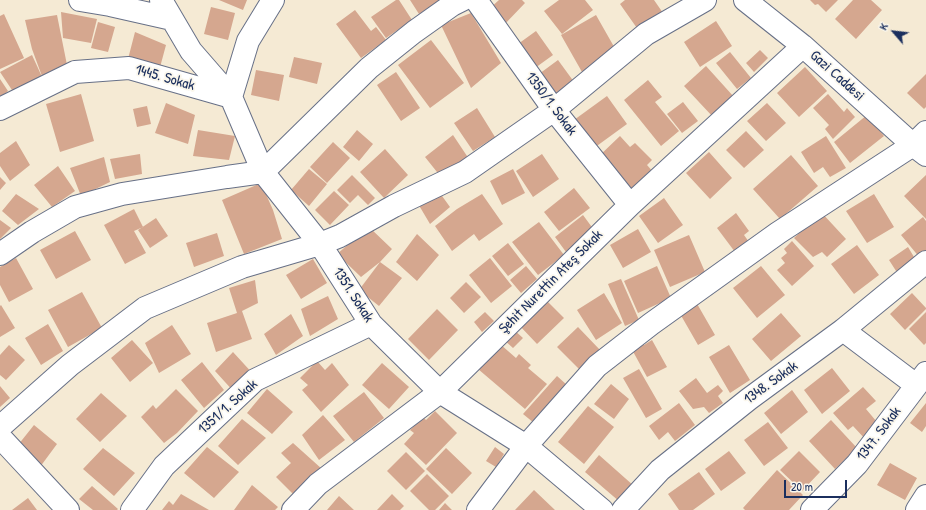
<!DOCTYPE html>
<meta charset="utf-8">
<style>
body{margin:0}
#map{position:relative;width:926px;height:510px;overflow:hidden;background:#f5ead4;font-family:"Patrick Hand",sans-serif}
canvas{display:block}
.north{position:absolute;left:874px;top:12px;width:40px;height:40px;-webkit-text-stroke:3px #fbf7ec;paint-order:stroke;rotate:298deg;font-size:11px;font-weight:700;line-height:16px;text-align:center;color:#1b2f5e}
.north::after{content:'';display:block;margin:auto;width:14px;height:18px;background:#1b2f5e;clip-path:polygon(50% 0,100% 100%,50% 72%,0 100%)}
.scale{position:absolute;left:784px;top:480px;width:63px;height:18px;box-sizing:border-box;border:2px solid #1b2f5e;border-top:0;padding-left:5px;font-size:12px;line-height:14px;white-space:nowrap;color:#1b2f5e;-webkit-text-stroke:3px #fbf7ec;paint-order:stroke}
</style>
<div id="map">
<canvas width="926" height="510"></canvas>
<div class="north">K</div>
<div class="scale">20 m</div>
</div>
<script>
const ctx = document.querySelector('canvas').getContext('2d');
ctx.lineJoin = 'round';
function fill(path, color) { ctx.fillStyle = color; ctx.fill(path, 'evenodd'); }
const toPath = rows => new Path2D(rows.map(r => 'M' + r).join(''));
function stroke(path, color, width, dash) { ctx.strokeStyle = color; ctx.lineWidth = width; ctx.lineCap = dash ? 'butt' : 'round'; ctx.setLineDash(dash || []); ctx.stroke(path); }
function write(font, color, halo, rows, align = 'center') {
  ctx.font = font + ' "Patrick Hand",sans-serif'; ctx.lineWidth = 3.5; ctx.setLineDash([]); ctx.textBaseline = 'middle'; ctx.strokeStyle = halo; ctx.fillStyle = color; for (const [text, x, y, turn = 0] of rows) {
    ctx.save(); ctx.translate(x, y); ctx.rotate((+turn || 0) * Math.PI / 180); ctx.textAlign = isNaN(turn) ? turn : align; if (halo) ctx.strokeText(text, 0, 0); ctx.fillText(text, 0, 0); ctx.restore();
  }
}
fill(toPath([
 [219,0,247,0,243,10],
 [396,0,399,0,412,20,386,38,371,17],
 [410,0,442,0,419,14],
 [499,0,522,0,525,3,503,26,488,10],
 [559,0,585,0,593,10,562,34,544,11],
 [625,0,654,0,663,13,639,31,620,4],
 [810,0,838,0,826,12,818,4,815,5],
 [853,0,871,0,882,10,856,39,835,19],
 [211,7,235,13,228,40,204,34],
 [355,10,371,31,376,27,386,40,361,58,336,24],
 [61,12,97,19,91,43,63,38],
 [471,13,501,63,471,88,441,25],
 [4,14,24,58,0,69,0,16],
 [57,15,68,70,14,93,0,72,32,55,43,79,32,49,25,20],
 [596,15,617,52,582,72,561,35],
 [716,21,732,46,700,67,684,42],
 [98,22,115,27,108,52,91,48],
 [536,31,553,55,535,68,518,44],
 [135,32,166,45,159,71,128,59],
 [431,40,464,83,430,108,398,65],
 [760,50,768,58,754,72,746,63],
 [730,52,751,78,737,89,716,63],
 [294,57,322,63,317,84,289,77],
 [558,60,577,86,558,99,539,74],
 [706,66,734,97,713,117,684,86],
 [805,67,827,91,799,117,777,93],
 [256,70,284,75,279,101,251,95],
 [396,72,420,108,401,121,377,85],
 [926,74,926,107,924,109,907,93],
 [0,79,8,91,0,98],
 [648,80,662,97,655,102,679,131,661,146,624,100],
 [81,94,94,141,60,152,46,104],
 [828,94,844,112,847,108,855,117,833,139,825,129,829,125,813,108],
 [607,96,627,124,594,148,574,120],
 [683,102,698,121,682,133,667,114],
 [166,103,195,115,188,144,155,133],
 [767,103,786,123,766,141,747,121],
 [147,106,151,124,137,127,133,109],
 [477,108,495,137,473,151,454,123],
 [867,115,884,136,850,163,834,142],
 [198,130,235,136,229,160,193,156],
 [357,130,373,144,359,161,343,147],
 [746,131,764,150,744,168,726,150],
 [453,135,469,159,441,177,425,157],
 [620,136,630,147,635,143,652,160,647,165,654,173,632,194,598,157],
 [826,136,846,168,830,177,823,167,814,173,801,152],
 [16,141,30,165,10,181,0,166,0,153],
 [333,142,350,158,327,183,310,167],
 [385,149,408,175,384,198,360,172],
 [709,152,732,178,710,199,686,173],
 [140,154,142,174,115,179,110,159],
 [542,154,559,179,533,197,516,171],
 [791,155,818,186,780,219,753,189],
 [104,157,110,182,81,196,70,168],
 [58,166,75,191,52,207,34,185],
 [309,169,327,184,309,206,291,190],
 [513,169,525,193,502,205,490,181],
 [352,175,375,198,368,205,358,195,350,203,337,190],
 [926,175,926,219,904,196],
 [0,177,6,183,0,190],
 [261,183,273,210,282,239,244,254,222,200],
 [574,188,590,208,559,231,544,212],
 [437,189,450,207,430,224,417,202],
 [334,191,349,205,330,225,315,210],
 [16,194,39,209,18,225,2,211],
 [482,194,503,224,479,241,474,234,452,251,435,226,457,209],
 [874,194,894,227,867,243,846,211],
 [664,198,683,225,658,243,639,216],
 [134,209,143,227,134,231,146,253,125,264,104,225],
 [821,212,846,239,827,257,822,252,813,257,794,238],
 [736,213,749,231,744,235,749,242,735,252,717,228],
 [583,215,594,230,566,252,555,237],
 [923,217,926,221,926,253,920,258,901,235],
 [156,218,168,236,150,248,138,230],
 [0,220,11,228,0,239],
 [539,222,564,255,538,275,512,242],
 [369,227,392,249,380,262,361,277,337,254],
 [638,229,651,252,623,268,610,245],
 [75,231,91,260,56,279,40,250],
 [217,233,224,256,194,267,186,243],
 [417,234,439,255,417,281,396,262],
 [689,235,705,272,670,287,654,250],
 [792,241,814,266,792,286,777,270,785,263,781,258,787,253,784,249],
 [508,243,524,264,508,276,492,256],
 [857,245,879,275,854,294,831,264],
 [908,247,917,262,898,274,889,260],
 [16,258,33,289,9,302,0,285,0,267],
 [490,258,512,286,491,303,469,275],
 [313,259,327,283,301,299,286,275],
 [380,262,402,278,379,306,359,290],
 [526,266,537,279,521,293,510,280],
 [657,266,671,298,638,313,624,281],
 [761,266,785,295,757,318,733,288],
 [621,279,639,320,625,326,608,284],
 [255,280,258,303,242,311,252,339,216,352,207,323,237,313,229,288],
 [466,282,481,297,464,313,450,298],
 [82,292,102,328,68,347,48,310],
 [604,293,622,323,596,340,577,310],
 [912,293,926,308,926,309,905,330,890,314],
 [328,296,338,319,310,336,301,309],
 [545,299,564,318,537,344,519,325],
 [696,302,715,335,698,345,679,312],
 [1,305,15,328,0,337,0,306],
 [437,309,458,330,429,360,408,339],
 [485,312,494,321,482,332,474,322],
 [926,312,926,343,924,345,909,329],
 [781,313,801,336,771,361,752,339],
 [291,314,303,336,276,355,264,334],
 [48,324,63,351,41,365,25,338],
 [172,325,191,354,159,373,145,343],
 [578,327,601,351,581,371,557,347],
 [513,329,523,338,513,348,503,339],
 [132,340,153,363,130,382,111,358],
 [641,340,644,345,652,340,667,367,647,377,630,346],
 [500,344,516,358,519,354,531,365,528,368,547,384,525,409,478,369],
 [9,345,25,360,6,380,0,375,0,355],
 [729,345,750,380,730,393,709,357],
 [233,352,255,376,235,393,215,371],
 [317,361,325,370,332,363,349,385,321,412,302,390,308,385,300,378],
 [202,362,224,390,204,408,181,380],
 [382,363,409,387,389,409,362,385],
 [832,368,850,391,822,414,804,390],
 [639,369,662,409,646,418,623,378],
 [557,376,567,385,534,423,523,414],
 [696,378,707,393,718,385,723,391,718,396,723,403,709,413,704,407,693,409,679,391],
 [611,384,629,399,614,419,594,404],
 [0,386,10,398,0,407],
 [863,387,876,401,866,409,882,428,867,441,853,426,848,430,833,413],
 [176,389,198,411,177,433,164,443,141,417,153,405,156,409],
 [267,389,293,412,272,434,247,413],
 [792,390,808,412,781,434,764,413],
 [364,392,384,418,354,442,333,416],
 [101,393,127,416,100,442,76,419],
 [679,403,695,425,675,441,668,432,659,440,649,426],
 [926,403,926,426,922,432,910,423],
 [588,406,614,427,584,464,558,442],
 [435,411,457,433,426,465,404,444,414,433,410,430,423,417,426,420],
 [323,415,345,440,319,460,302,435],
 [242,419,266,438,238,465,218,446],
 [831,420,857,448,835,469,809,441],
 [768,422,788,448,764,466,744,440],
 [34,425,57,444,40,467,18,445],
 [293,443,322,469,293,494,276,477,291,463,281,453],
 [207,447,239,472,214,498,184,473],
 [495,447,504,454,496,467,486,461],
 [103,448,135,473,114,496,83,469],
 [446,448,472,473,452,494,426,469],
 [729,451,746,473,721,491,705,469],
 [799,451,820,472,802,491,780,470],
 [406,452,425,471,406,490,387,471],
 [599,455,634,486,620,502,585,472],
 [890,463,917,478,905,500,877,485],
 [777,470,803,495,789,510,745,510,743,508],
 [699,472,715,494,693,510,679,510,668,494],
 [427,474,449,496,435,510,429,510,410,491],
 [252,485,278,507,275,510,234,510],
 [92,486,118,509,117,510,93,510,79,499],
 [534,490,555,510,515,510],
 [181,494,209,510,162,510,169,501,173,505],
 [392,494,404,506,400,510,377,510],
 [339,496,354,510,327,510],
 [28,498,37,510,12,510],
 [445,503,452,510,439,510]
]), '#d5a78f');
const minor = toPath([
 [80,0,110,5,172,19],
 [161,0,191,51,231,97,263,172,320,244,371,324,440,392,526,446,602,510],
 [476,0,554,110,630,205],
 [745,0,803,46,913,145,926,155],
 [0,109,75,72,129,68,231,97,248,41,273,0],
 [0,254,32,232,75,207,122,194,227,177,263,172,369,68,414,32,452,5,462,0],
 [843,330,916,385],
 [0,427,70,365,145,308,242,267,320,244,340,236,394,206,465,172,554,110,646,34,705,0],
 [0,437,68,510],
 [132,510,164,466,255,380,371,324],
 [293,510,318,484,440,392,630,205,803,46],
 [478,510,526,446,597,366,651,324,778,233,913,145,926,132],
 [623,510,660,470,749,399,843,330,926,262],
 [812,510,857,464,926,373],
 [917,510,926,496]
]);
stroke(minor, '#677087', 24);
stroke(minor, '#fff', 22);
write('15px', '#1b2f5e', '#fbf7ec', [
 ["Gazi Caddesi",837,76,42],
 ["1445. Sokak",165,78,16],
 ["1350/1. Sokak",551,104,53],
 ["Şehit Nurettin Ateş Sokak",551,282,-45],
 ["1351. Sokak",353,295,57],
 ["1348. Sokak",771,383,-36],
 ["1351/1. Sokak",228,407,-42],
 ["1347. Sokak",879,434,-53]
]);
</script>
